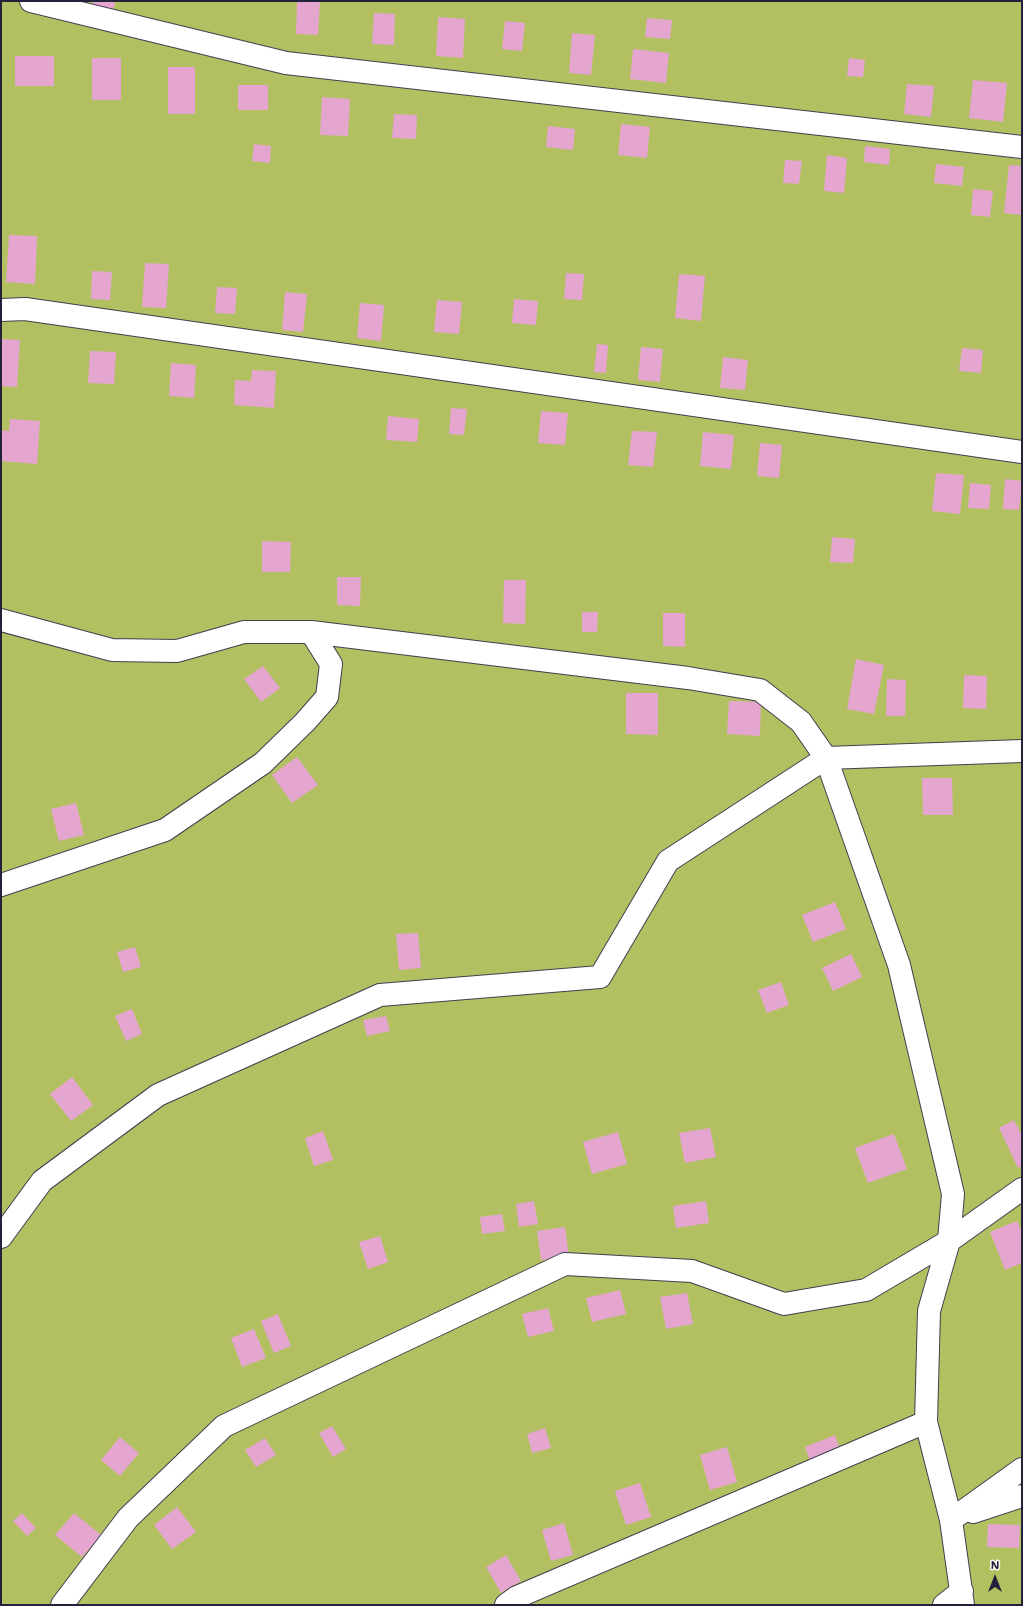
<!DOCTYPE html>
<style>
body{margin:0}
#map{position:relative;width:1023px;height:1606px;overflow:hidden;background:#f2e2c6;font-family:"Shantell Sans",sans-serif}
canvas{display:block}
.frame{position:absolute;inset:0;border:2px solid #22223b;pointer-events:none}
.north{position:absolute;left:975px;top:1558px;width:40px;height:40px;-webkit-text-stroke:3px #fdfcf7;paint-order:stroke;rotate:0deg;font-size:11px;font-weight:700;line-height:16px;text-align:center;color:#22223b}
.north::after{content:'';display:block;margin:auto;width:14px;height:18px;background:#22223b;clip-path:polygon(50% 0,100% 100%,50% 72%,0 100%)}
</style>
<div id="map">
<canvas width="1023" height="1606"></canvas>
<div class="frame"></div>
<div class="north">N</div>
</div>
<script>
const ctx = document.querySelector('canvas').getContext('2d');
ctx.lineJoin = 'round';
function fill(path, color) { ctx.fillStyle = color; ctx.fill(path, 'evenodd'); }
const toPath = rows => new Path2D(rows.map(r => 'M' + r).join(''));
function stroke(path, color, width, dash) { ctx.strokeStyle = color; ctx.lineWidth = width; ctx.lineCap = dash ? 'butt' : 'round'; ctx.setLineDash(dash || []); ctx.stroke(path); }
fill(toPath([
 [1,1,1022,1,1022,1605,1,1605]
]), '#b3c062');
fill(toPath([
 [93,1,115,1,113,12,92,7],
 [297,1,320,1,318,35,296,34],
 [374,13,395,14,394,45,372,44],
 [438,17,465,19,463,58,436,56],
 [647,18,672,20,670,39,645,37],
 [505,21,525,23,522,51,502,49],
 [572,33,595,35,591,75,569,73],
 [633,49,669,53,666,83,630,79],
 [15,56,54,56,54,86,15,86],
 [92,58,121,58,121,100,92,100],
 [849,58,865,60,863,77,847,76],
 [168,67,195,67,195,114,168,114],
 [973,80,1007,83,1003,122,969,118],
 [907,84,934,86,931,117,904,114],
 [238,85,268,85,268,110,238,110],
 [322,97,350,99,348,136,320,135],
 [394,114,417,115,416,139,392,138],
 [621,124,650,127,647,158,618,155],
 [548,126,575,129,573,150,546,147],
 [254,144,271,146,270,163,252,161],
 [865,146,890,149,889,165,864,162],
 [827,155,847,158,844,193,824,191],
 [785,160,802,161,799,184,783,183],
 [936,164,964,167,962,186,934,183],
 [1009,165,1022,166,1022,215,1004,213],
 [973,189,993,191,990,217,971,215],
 [9,235,37,236,35,284,6,282],
 [145,263,169,264,166,308,142,307],
 [92,271,112,272,110,300,91,299],
 [566,273,584,274,582,300,564,299],
 [679,274,705,276,701,321,675,318],
 [217,287,237,288,235,314,215,313],
 [285,292,307,294,303,332,282,330],
 [514,299,538,301,536,325,512,323],
 [437,300,462,302,459,334,434,332],
 [360,303,384,305,381,341,357,338],
 [1,339,20,340,17,387,1,386],
 [597,344,608,345,606,373,594,372],
 [641,347,663,349,660,382,638,380],
 [962,348,983,350,981,373,959,371],
 [90,351,116,352,114,384,88,383],
 [723,357,748,360,745,390,720,388],
 [171,363,196,365,194,398,169,396],
 [252,370,276,371,274,408,234,405,235,380,251,381],
 [451,408,467,409,464,435,449,434],
 [541,411,568,413,565,445,538,443],
 [388,416,419,419,417,442,386,440],
 [10,419,40,421,37,464,1,461,1,430,9,431],
 [632,431,657,432,653,467,628,465],
 [703,432,734,435,731,469,700,466],
 [760,443,782,445,779,478,757,476],
 [936,473,964,475,960,514,932,511],
 [1005,479,1022,481,1019,510,1003,509],
 [970,483,991,485,989,509,968,508],
 [832,537,855,539,853,563,830,562],
 [262,541,291,542,290,572,262,572],
 [337,577,361,577,360,606,337,605],
 [504,580,526,580,525,624,503,623],
 [582,612,598,612,597,632,582,632],
 [663,613,685,613,685,647,663,646],
 [856,659,884,665,874,714,847,709],
 [263,666,280,688,261,702,244,679],
 [964,675,987,676,986,709,963,708],
 [887,679,906,680,905,716,886,716],
 [626,693,658,693,658,735,626,734],
 [729,701,761,702,760,736,727,734],
 [297,757,318,785,292,803,272,775],
 [922,778,952,778,953,815,923,815],
 [76,803,84,835,59,841,51,809],
 [835,902,846,929,813,942,802,915],
 [418,933,421,968,399,970,396,934],
 [135,947,141,967,123,972,117,952],
 [851,954,862,977,833,991,822,968],
 [781,982,789,1005,767,1013,758,990],
 [132,1009,142,1034,126,1041,115,1016],
 [386,1016,390,1031,367,1036,363,1020],
 [72,1077,93,1105,71,1121,50,1094],
 [1014,1120,1022,1136,1022,1166,1018,1168,999,1128],
 [710,1128,716,1157,685,1163,679,1133],
 [323,1131,333,1160,314,1166,305,1138],
 [618,1132,627,1164,592,1174,583,1142],
 [894,1134,907,1169,868,1183,855,1148],
 [534,1201,538,1224,519,1227,516,1204],
 [706,1201,709,1223,676,1228,673,1206],
 [502,1214,505,1231,482,1234,480,1217],
 [1017,1221,1022,1233,1022,1263,1005,1270,990,1232],
 [565,1227,569,1257,541,1260,537,1231],
 [380,1236,388,1262,368,1269,359,1242],
 [620,1290,626,1314,592,1322,586,1298],
 [687,1293,693,1324,666,1329,660,1297],
 [548,1308,554,1331,528,1337,522,1314],
 [278,1314,291,1346,274,1353,261,1321],
 [254,1329,266,1358,242,1367,231,1338],
 [332,1426,346,1449,333,1457,319,1433],
 [545,1428,551,1448,532,1453,527,1434],
 [835,1435,840,1449,810,1461,805,1447],
 [120,1437,139,1453,120,1476,101,1460],
 [265,1438,276,1455,256,1467,245,1450],
 [727,1447,737,1482,710,1490,700,1455],
 [640,1483,651,1517,626,1525,615,1491],
 [177,1507,196,1532,172,1549,154,1525],
 [22,1513,36,1528,27,1536,13,1521],
 [74,1513,101,1535,82,1557,55,1535],
 [564,1523,573,1555,551,1561,542,1530],
 [988,1524,1020,1525,1019,1548,987,1547],
 [506,1555,521,1581,501,1593,486,1567]
]), '#e4a6cf');
const minor = toPath([
 [31,1,286,63,1022,147],
 [1,310,25,309,1022,452],
 [1,620,112,650,177,651,244,632,311,632,688,678,760,690,801,722,826,758,899,965,953,1194,949,1241,929,1311,926,1422,951,1520,963,1605],
 [1,885,165,830,263,763,305,722,327,697,331,664,311,632],
 [1,1237,42,1181,158,1095,380,995,600,977,668,861,826,758,1022,751],
 [973,1512,1022,1496],
 [951,1520,1022,1469],
 [62,1605,128,1518,224,1426,565,1264,692,1271,784,1304,866,1290,949,1241,1022,1189],
 [506,1605,517,1597,926,1422],
 [944,1605,962,1591]
]);
stroke(minor, '#413f50', 24);
stroke(minor, '#fff', 22);
</script>
